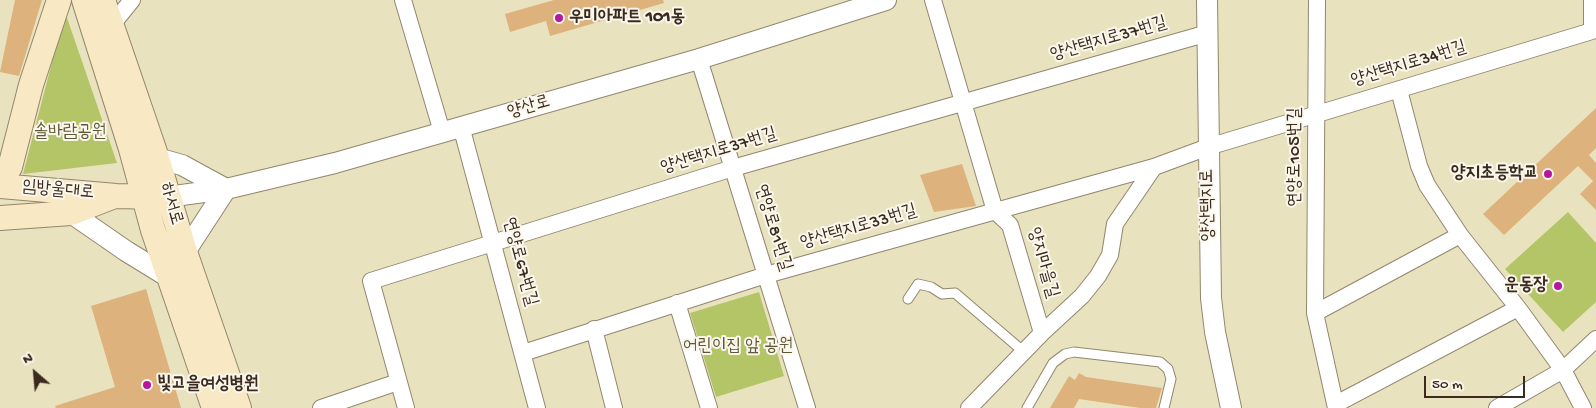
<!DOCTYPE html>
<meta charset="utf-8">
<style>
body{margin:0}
#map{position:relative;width:1596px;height:408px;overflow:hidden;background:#e9e2bf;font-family:"Gochi Hand",sans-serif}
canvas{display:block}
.north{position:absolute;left:10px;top:348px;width:50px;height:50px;-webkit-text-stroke:4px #fbf7ec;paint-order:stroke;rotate:333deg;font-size:14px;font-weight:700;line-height:20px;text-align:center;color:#3b2a1e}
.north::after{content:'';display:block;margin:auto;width:18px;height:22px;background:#3b2a1e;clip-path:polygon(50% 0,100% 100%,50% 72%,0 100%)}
.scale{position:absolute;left:1424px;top:376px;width:101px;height:22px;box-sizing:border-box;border:2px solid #3b2a1e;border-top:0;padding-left:6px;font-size:15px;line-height:18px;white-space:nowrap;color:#3b2a1e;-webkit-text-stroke:4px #fbf7ec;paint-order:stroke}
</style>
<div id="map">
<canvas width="1596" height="408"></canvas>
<div class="north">N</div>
<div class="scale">50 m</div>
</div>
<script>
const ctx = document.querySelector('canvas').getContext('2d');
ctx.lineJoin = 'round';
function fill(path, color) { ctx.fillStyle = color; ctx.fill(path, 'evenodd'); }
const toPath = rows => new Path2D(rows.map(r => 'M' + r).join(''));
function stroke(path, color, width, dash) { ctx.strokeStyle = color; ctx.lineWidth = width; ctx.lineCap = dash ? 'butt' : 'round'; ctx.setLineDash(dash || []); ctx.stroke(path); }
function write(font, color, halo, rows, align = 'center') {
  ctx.font = font + ' "Gochi Hand","Poor Story",sans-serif'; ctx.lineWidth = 4; ctx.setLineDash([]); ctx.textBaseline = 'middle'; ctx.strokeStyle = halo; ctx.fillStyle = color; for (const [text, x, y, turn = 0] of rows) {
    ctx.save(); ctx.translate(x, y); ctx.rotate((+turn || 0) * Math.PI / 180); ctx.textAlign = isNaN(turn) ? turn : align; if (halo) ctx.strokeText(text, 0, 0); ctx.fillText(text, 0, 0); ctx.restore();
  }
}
fill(toPath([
 [65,12,117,163,23,174],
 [1568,212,1596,243,1596,302,1563,332,1505,269],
 [759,292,784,376,716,397,690,313]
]), '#b4c568');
fill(toPath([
 [15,0,42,0,19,76,0,72],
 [554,0,663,0,664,3,550,36,546,21,510,32,505,14],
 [1596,108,1596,148,1589,155,1596,163,1596,210,1580,194,1593,181,1578,166,1504,235,1483,214],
 [962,164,976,206,934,212,920,175],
 [146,289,181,408,56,408,55,406,115,387,91,306],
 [1079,373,1086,377,1162,388,1156,408,1140,408,1079,399,1074,408,1050,408,1069,376,1075,380]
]), '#deb27c');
const service = toPath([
 [908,299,918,284,931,287,942,294,955,293,1024,352],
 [1027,408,1053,363,1065,354,1074,352,1160,362,1168,369,1171,379,1164,408]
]);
const minor = toPath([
 [403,0,442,132],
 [933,0,995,211,1010,225,1042,333],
 [1317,0,1315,313,1336,408],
 [111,26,132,0],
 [699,59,807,408],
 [1399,90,1419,166,1427,185,1460,235,1518,308,1563,370,1583,408],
 [461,126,537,408],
 [677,303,709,408],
 [1315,313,1460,235],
 [594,329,614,408],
 [523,353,766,275,1154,167,1208,147,1592,31,1592,0],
 [1336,404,1518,308],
 [321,408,398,382],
 [406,408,371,281,733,168,1208,33],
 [969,408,1042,333,1082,296,1098,276,1110,255,1115,224,1154,167],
 [1497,408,1563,370,1596,339]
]);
const tertiary = toPath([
 [1207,0,1211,298,1215,332,1231,408],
 [157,158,182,165,226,189,185,252],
 [167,197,226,189,335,163,699,59,886,0],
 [71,213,126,251,170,278]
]);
const secondary = toPath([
 [84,0,131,149,153,230,214,408],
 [103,0,157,158,185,252,239,408],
 [0,184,10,167,31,85,59,0],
 [0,186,116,196,158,197],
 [0,218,71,213,112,197]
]);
stroke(service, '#92866e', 11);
stroke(minor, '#92866e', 18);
stroke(tertiary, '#92866e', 22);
stroke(secondary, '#92866e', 26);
stroke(service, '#fff', 9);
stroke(minor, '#fff', 16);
stroke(tertiary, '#fff', 20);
stroke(secondary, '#f8e8c3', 24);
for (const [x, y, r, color] of [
 [559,18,5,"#b5179e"],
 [1548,174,5,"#b5179e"],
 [1558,286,5,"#b5179e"],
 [147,385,5,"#b5179e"]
]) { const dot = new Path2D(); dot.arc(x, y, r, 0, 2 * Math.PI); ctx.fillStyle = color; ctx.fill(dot); stroke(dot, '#fbf7ec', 2); }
write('bold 18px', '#3b2a1e', '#fbf7ec', [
 ["우미아파트 101동",569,18],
 ["양지초등학교",1538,174,"right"],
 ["운동장",1548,286,"right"],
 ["빛고을여성병원",157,385]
], 'left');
write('18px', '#3b2a1e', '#fbf7ec', [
 ["양산택지로37번길",1109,40,-16],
 ["양산택지로34번길",1409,65,-17],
 ["양산로",529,108,-16],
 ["양산택지로37번길",719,152,-17],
 ["연양로105번길",1296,157,-90],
 ["임방울대로",58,191,5],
 ["하서로",170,204,74],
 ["양산택지로",1209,205,-91],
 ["연양로81번길",772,228,73],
 ["양산택지로33번길",859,228,-16],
 ["연양로67번길",519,262,75],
 ["양지마을길",1042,263,74]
]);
write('18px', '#5f5834', '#fbf7ec', [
 ["솔바람공원",70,133],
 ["어린이집 앞 공원",738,347]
]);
</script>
